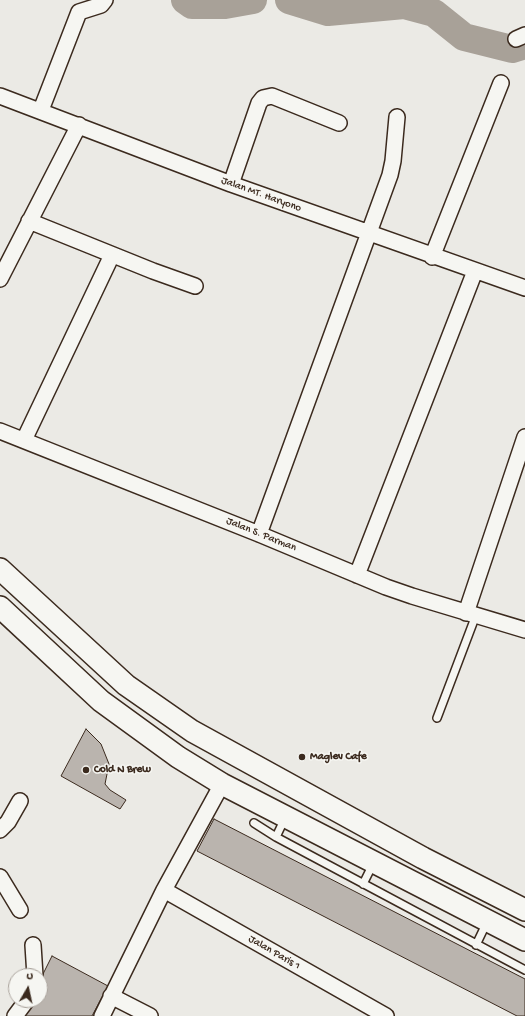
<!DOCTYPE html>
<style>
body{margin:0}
#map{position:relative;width:525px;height:1016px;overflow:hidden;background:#ebeae5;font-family:"Gochi Hand",sans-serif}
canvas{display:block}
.north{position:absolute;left:8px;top:968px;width:40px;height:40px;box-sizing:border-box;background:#f6f6f2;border:1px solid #aba49d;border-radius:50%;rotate:9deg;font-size:11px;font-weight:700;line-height:16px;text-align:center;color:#3b2a1e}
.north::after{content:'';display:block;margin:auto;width:14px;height:18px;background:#3b2a1e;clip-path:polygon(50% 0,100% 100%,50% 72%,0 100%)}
</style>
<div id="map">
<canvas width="525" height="1016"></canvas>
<div class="north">U</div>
</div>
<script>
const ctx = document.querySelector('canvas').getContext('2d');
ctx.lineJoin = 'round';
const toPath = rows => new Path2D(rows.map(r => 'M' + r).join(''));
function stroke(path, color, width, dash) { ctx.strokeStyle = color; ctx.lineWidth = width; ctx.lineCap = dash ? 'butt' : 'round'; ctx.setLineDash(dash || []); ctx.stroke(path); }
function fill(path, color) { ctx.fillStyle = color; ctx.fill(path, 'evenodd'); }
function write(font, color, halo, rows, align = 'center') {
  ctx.font = font + ' "Gochi Hand",sans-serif'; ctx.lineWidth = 3; ctx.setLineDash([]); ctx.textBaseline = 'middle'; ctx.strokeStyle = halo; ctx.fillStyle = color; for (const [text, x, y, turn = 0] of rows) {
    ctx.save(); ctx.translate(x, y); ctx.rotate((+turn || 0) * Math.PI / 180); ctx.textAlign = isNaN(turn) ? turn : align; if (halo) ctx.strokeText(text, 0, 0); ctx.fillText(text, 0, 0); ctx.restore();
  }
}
stroke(toPath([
 [185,0,192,5,225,5,253,0],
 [289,0,328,12,404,5,434,13,464,37,512,49,525,45]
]), '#a8a198', 28);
const building = toPath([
 [86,729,101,744,109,764,105,784,110,790,126,800,120,809,61,776,86,729],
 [214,819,525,979,525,1016,517,1016,197,851,214,819],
 [52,956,108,986,92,1016,21,1016,30,1000,40,1000,40,980,52,956]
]);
fill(building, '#bab4ae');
stroke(building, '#3b2a1e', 1);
const lane = toPath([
 [437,718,476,615],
 [285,818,276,837,525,970],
 [254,823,276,837],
 [363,884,373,864],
 [476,945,487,922]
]);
const street = toPath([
 [516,39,525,35],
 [0,96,231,184,525,288],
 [41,110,79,12,101,5,105,0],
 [231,184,259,103,263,98,272,96,339,123],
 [29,221,153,271,195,286],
 [432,257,501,83],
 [0,279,79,125],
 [0,431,259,534,386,587,412,596,525,630],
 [24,440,112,255],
 [259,534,390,175,393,161,397,117],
 [357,575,475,271],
 [466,613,525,437],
 [0,830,8,822,20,801],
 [0,877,20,910],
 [164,890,386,1016],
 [33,945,35,976],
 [111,996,150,1016],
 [15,1016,27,1000],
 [102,1016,164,890,222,784]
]);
const secondary = toPath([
 [0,569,126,685,192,731,423,858,525,910],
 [0,607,101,701,178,757,222,784,525,940]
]);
stroke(lane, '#3b2a1e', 10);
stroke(street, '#3b2a1e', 18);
stroke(secondary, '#3b2a1e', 24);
stroke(lane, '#f6f6f2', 7);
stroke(street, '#f6f6f2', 15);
stroke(secondary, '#f6f6f2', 21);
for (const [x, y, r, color] of [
 [302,757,4,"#3b2a1e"],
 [86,770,4,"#3b2a1e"]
]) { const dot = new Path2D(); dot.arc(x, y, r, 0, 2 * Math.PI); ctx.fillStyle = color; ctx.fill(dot); stroke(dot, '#f6f6f2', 1.5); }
write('11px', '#3b2a1e', '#f6f6f2', [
 ["Jalan MT. Haryono",261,195,20],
 ["Jalan S. Parman",261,535,22],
 ["Jalan Paris 1",274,953,30]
]);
write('bold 11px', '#3b2a1e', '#f6f6f2', [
 ["Maglev Cafe",310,757],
 ["Cold N Brew",94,770]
], 'left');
</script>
